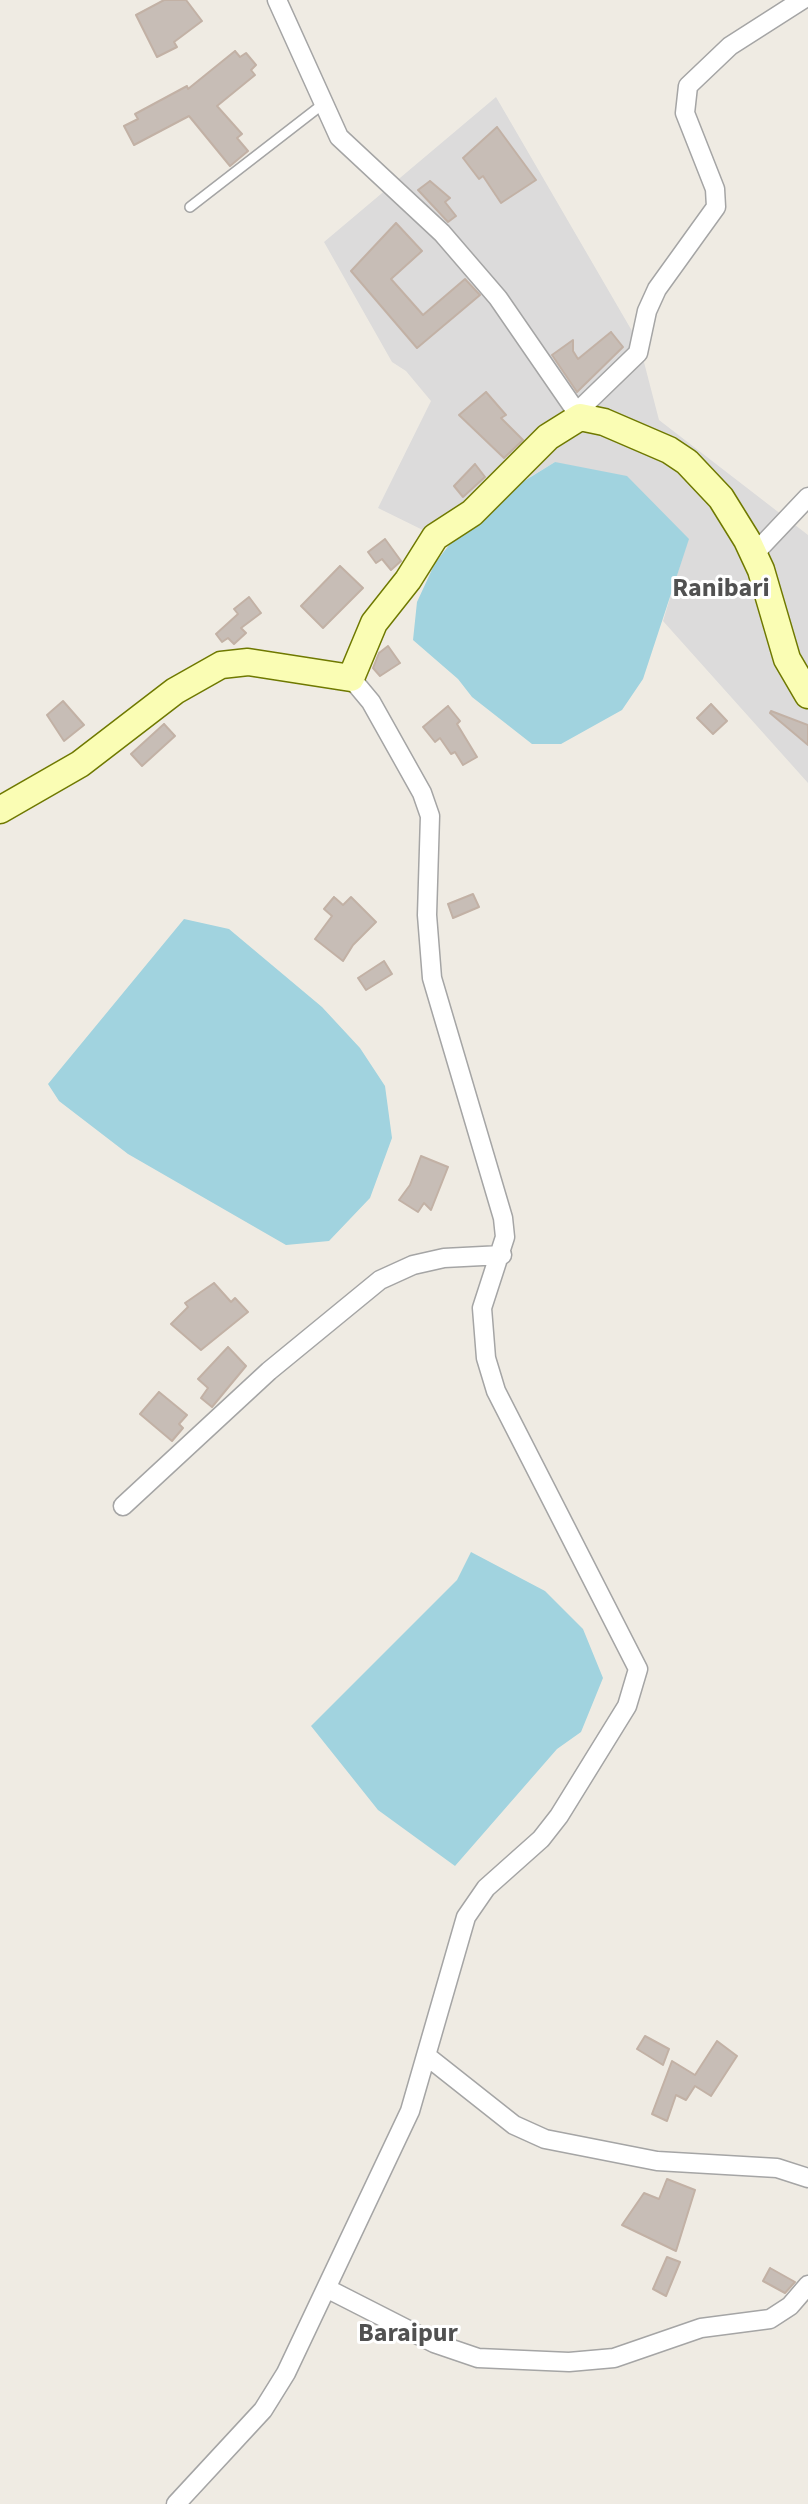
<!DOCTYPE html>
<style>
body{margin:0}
canvas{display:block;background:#efebe3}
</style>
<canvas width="808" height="2504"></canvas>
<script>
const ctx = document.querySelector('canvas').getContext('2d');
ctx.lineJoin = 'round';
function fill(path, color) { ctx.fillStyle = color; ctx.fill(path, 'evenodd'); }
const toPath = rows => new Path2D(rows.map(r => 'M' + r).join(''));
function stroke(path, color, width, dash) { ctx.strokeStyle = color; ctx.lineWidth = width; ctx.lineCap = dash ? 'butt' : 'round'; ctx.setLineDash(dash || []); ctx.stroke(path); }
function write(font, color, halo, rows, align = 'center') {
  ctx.font = font + ' "Source Sans 3",sans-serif'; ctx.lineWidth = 6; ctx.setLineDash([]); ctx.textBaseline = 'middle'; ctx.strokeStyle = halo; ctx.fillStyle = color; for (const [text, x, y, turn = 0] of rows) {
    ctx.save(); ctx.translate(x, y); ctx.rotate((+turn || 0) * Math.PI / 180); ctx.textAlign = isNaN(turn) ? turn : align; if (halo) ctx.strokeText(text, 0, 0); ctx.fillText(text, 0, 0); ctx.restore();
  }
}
fill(toPath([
 [496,97,639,343,659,420,808,535,808,783,663,621,688,539,555,462,433,535,378,508,431,401,406,371,392,362,324,242]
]), '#dcdbdb');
fill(toPath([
 [555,462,627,476,689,539,643,679,622,710,561,744,532,744,472,697,458,679,413,640,417,602,435,563,457,535,503,494],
 [184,919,229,929,322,1007,360,1048,385,1086,392,1138,370,1198,329,1241,286,1245,128,1154,59,1101,48,1084],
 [471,1552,545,1591,583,1629,603,1678,581,1732,557,1749,455,1866,378,1810,311,1726,457,1580]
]), '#a1d3df');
const building = toPath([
 [164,0,186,0,202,21,174,42,177,47,157,57,136,15,164,0],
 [235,51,240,57,246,53,256,65,251,70,255,75,217,106,242,134,237,138,248,151,230,166,189,116,134,145,124,126,138,119,135,114,187,86,188,89,235,51],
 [497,127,536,180,501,203,483,176,479,179,463,158,497,127],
 [430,181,450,198,445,202,456,216,448,222,418,190,430,181],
 [396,223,422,251,391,279,423,315,465,279,480,295,417,348,351,271,396,223],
 [611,332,623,347,577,392,552,355,573,340,573,351,578,359,611,332],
 [486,392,506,415,501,418,523,440,504,458,459,415,486,392],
 [475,464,485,477,463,497,454,486,475,464],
 [385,539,401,561,391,570,382,559,376,563,368,552,385,539],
 [340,566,363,588,323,628,301,606,340,566],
 [249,597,261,613,241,628,246,633,234,644,228,638,222,642,216,634,238,614,234,609,249,597],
 [388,646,400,663,380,676,373,668,379,653,388,646],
 [63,701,84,725,64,741,47,715,63,701],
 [711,704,727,721,713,734,697,718,711,704],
 [448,706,460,721,457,724,477,757,463,765,455,752,451,754,440,738,435,742,423,727,448,706],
 [771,711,808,725,808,745,770,713,771,711],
 [164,724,175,736,142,766,131,754,164,724],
 [473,894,479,907,453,918,448,904,473,894],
 [334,897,343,905,351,897,376,922,353,945,343,961,315,939,332,916,324,909,334,897],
 [384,961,392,974,366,990,358,978,384,961],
 [421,1156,448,1167,431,1210,424,1203,418,1212,399,1200,410,1185,421,1156],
 [214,1283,231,1302,235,1298,248,1312,201,1350,171,1324,188,1307,185,1303,214,1283],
 [228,1347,246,1366,212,1407,201,1398,208,1388,198,1379,228,1347],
 [159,1392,187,1415,179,1424,183,1428,172,1441,140,1414,159,1392],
 [645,2036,669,2049,663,2065,637,2049,645,2036],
 [717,2041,737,2056,711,2096,695,2086,686,2100,676,2095,667,2121,652,2114,672,2061,695,2075,717,2041],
 [667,2179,695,2190,676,2251,622,2225,644,2193,659,2199,667,2179],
 [667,2257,680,2262,666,2296,653,2289,667,2257],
 [770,2268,795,2282,785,2293,763,2281,770,2268]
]);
fill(building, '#c7bdb6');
stroke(building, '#c2b1a5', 2);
const lane = toPath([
 [190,207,323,104]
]);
const street = toPath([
 [277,0,339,137,442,233,498,298,580,417],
 [577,412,638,353,647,311,657,289,716,207,715,189,685,113,688,86,730,46,802,0],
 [754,554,808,497],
 [123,1506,269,1371,380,1280,413,1265,444,1258,502,1255],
 [428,2057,514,2125,545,2139,657,2161,777,2168,808,2178],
 [328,2289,434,2343,478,2358,569,2362,614,2358,701,2328,770,2319,790,2306,808,2285],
 [176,2504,263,2410,286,2373,410,2111,466,1917,486,1888,541,1839,559,1816,627,1706,638,1669,496,1391,486,1358,482,1308,505,1237,503,1218,432,978,427,915,430,816,422,793,371,702,351,678]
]);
const secondary = toPath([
 [0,810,80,764,175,691,221,665,248,662,351,678,374,623,408,580,435,537,472,513,548,437,580,417,604,422,669,450,687,462,721,498,747,540,761,570,787,659,808,695]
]);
stroke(lane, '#a5a5a5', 12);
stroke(street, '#a5a5a5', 21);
stroke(secondary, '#6f7900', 29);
stroke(lane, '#fff', 9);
stroke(street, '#fff', 18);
stroke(secondary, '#fafdb4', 26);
write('bold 26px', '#515151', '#fff', [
 ["Ranibari",721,590],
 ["Baraipur",408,2335]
]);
</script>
